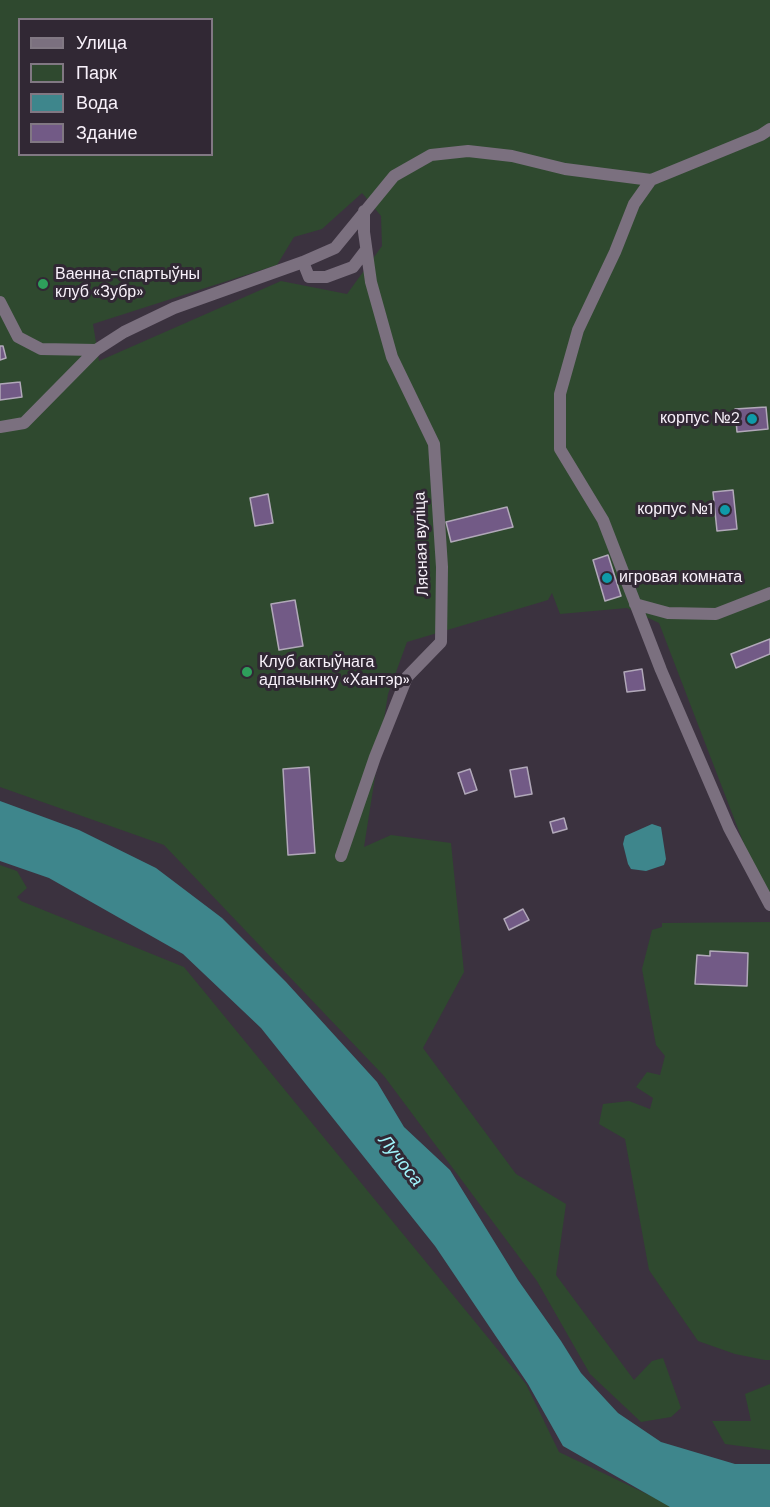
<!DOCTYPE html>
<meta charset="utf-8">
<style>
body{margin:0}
#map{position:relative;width:770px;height:1507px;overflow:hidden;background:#3b323f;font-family:"DM Sans",sans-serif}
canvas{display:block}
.legend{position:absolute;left:18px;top:18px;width:195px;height:138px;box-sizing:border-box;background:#312834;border:2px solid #817883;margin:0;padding:8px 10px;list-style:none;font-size:18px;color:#f8f1fa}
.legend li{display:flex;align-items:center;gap:12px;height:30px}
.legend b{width:30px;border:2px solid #817883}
</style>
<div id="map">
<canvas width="770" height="1507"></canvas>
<ul class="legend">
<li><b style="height:8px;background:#7b707f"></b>Улица</li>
<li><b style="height:16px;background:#2f492f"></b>Парк</li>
<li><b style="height:16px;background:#3e868c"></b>Вода</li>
<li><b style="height:16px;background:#725a86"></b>Здание</li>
</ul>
</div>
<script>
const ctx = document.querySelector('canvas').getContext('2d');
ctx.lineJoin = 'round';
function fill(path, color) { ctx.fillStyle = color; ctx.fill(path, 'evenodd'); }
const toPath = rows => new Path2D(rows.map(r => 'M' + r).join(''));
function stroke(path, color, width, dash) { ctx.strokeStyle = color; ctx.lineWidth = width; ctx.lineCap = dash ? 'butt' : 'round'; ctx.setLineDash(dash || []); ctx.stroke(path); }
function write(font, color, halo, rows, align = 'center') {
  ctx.font = font + ' "DM Sans",sans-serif'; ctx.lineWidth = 6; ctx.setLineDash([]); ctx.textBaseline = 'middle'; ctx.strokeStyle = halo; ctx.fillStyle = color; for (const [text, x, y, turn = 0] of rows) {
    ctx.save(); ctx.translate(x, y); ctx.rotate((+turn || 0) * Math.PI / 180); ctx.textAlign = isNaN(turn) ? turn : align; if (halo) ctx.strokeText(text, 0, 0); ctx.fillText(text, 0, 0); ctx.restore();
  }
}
fill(toPath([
 [0,0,770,0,770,912,659,623,627,608,560,614,552,593,548,600,407,642,388,694,364,847,391,835,451,843,464,972,423,1048,516,1174,566,1204,556,1275,634,1380,652,1361,663,1358,681,1408,671,1417,641,1422,590,1374,537,1281,384,1076,164,845,0,787],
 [20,20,212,20,212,154,20,154],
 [362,193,381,216,382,246,347,294,281,281,99,361,93,324,277,265,294,237,322,229],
 [0,865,17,871,27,888,17,897,21,901,184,967,526,1384,559,1452,674,1507,0,1507],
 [770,922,770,1360,765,1360,735,1354,698,1341,649,1270,625,1139,599,1124,603,1104,629,1101,650,1109,653,1098,636,1087,647,1072,660,1075,665,1056,656,1045,642,969,652,930,662,927,662,923],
 [770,1384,770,1450,725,1444,712,1421,751,1421,745,1394]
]), '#2f492f');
fill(toPath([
 [0,801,79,830,156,868,222,918,286,982,377,1082,404,1127,450,1170,518,1280,561,1341,581,1373,618,1413,661,1442,735,1464,770,1464,770,1507,670,1507,563,1446,528,1384,435,1246,261,1028,183,954,49,878,0,861],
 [652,824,661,827,666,859,664,865,646,871,631,869,628,864,623,844,625,836]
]), '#3e868c');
const building = toPath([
 [0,346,3,346,6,358,0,360,0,346],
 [20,382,22,397,0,400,0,384,20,382],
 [766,407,768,429,737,432,735,409,766,407],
 [733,490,737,529,717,531,713,492,733,490],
 [268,494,273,523,255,526,250,498,268,494],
 [507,507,513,527,451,542,446,522,507,507],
 [608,555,621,596,605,601,593,560,608,555],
 [295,600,303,646,279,650,271,604,295,600],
 [770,639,770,654,736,668,731,654,770,639],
 [642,669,645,690,627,692,624,672,642,669],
 [309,767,315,853,288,855,283,769,309,767],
 [527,767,532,794,515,797,510,770,527,767],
 [470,769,477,790,465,794,458,773,470,769],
 [564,818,567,829,553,833,550,822,564,818],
 [523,909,529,920,509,930,504,919,523,909],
 [710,951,748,953,747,986,695,984,697,955,710,956,710,951]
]);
fill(building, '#725a86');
stroke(building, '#b1a8b9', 1.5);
stroke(toPath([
 [651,180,634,204,615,252,578,330,560,394,560,449,603,520,661,670,729,828,770,905],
 [303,262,309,277,326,277,353,267,366,250],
 [0,302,18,337,41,349,96,350],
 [0,427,24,423,96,350,124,332,174,308,303,262,335,248,394,176,431,155,468,151,512,156,565,169,651,180,761,135,770,129],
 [635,604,668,613,716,614,770,593],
 [341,856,375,757,407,677,441,642,442,567,434,444,392,357,371,282,364,232,364,211]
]), '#7b707f', 12);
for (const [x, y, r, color] of [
 [43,284,6,"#2e9e5b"],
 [752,419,6,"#0f9aa8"],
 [725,510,6,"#0f9aa8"],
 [607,578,6,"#0f9aa8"],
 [247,672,6,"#2e9e5b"]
]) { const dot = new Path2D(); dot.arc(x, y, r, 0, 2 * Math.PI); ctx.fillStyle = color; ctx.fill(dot); stroke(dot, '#312834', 2); }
write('16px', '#f8f1fa', '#312834', [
 ["Ваенна-спартыўны",55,275],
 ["клуб «Зубр»",55,293],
 ["корпус №2",740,419,"right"],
 ["корпус №1",713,510,"right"],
 ["игровая комната",619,578],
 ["Клуб актыўнага",259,663],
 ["адпачынку «Хантэр»",259,681]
], 'left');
write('16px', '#f8f1fa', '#312834', [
 ["Лясная вуліца",422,544,-92]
]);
write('italic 18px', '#a1f5fc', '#312834', [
 ["Лучоса",400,1161,52]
]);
</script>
